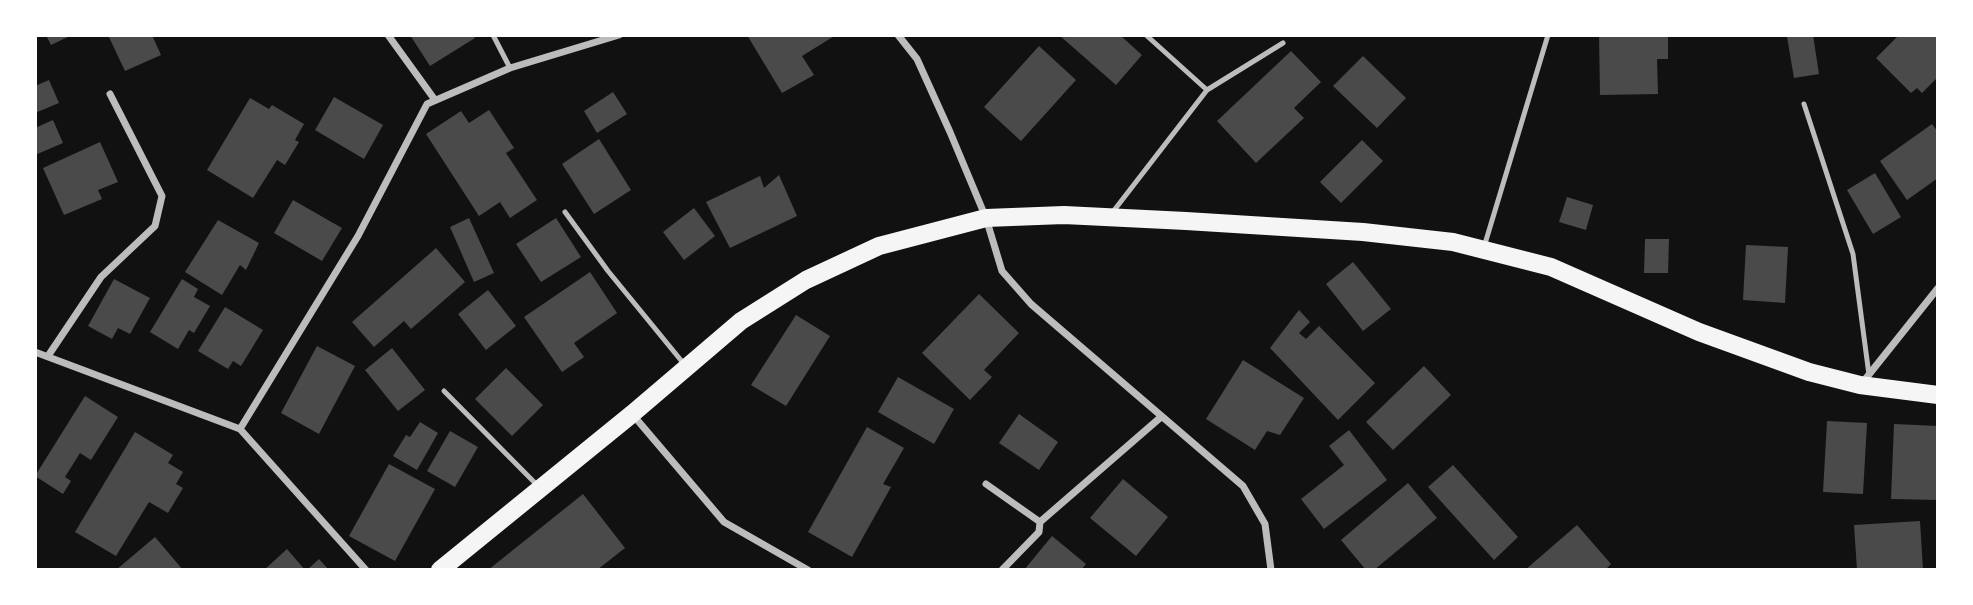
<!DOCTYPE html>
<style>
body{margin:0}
#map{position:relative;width:1973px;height:605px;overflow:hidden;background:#111;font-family:Montserrat,sans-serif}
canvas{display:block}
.frame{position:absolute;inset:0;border:37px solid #fff;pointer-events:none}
</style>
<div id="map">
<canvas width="1973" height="605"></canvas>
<div class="frame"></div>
</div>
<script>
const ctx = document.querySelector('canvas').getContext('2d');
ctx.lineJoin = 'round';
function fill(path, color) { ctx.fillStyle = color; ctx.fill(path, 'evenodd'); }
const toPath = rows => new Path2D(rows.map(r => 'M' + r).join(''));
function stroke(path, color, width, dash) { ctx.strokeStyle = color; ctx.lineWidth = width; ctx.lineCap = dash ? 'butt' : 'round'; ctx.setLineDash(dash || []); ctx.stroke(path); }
fill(toPath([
 [46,35,72,35,51,45],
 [108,35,152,35,161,55,125,71],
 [410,35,473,35,475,38,430,66],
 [747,35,836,35,802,56,814,75,782,93],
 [1059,35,1120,35,1142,55,1116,85],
 [1599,35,1668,35,1668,59,1657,59,1658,94,1600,95],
 [1803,35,1813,35,1819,74,1794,78,1787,37],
 [1899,35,1938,35,1938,77,1922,93,1917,88,1911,93,1876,58],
 [1039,46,1076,80,1021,141,984,107],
 [1291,51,1321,82,1294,108,1304,118,1256,163,1217,121],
 [1363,56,1406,98,1377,128,1333,86],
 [49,80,59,103,35,113,35,86],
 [613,92,627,114,597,133,584,111],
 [334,97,383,125,364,159,315,130],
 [250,98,269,109,272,105,304,124,295,140,299,142,285,165,277,160,253,198,207,170],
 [489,110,514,148,506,153,537,200,510,218,500,202,479,216,426,134,461,111,469,123],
 [53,120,63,143,35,155,35,128],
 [1932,124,1938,132,1938,178,1907,200,1880,161],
 [599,139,631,190,594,214,562,164],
 [1362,140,1383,161,1341,203,1320,182],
 [100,142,118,182,98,190,102,199,64,215,43,168],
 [1875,173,1901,217,1873,234,1847,190],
 [779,175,797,216,730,248,706,202,760,176,764,188],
 [1567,197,1593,205,1586,230,1559,222],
 [293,200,342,228,322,261,274,233],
 [694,208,715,236,684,260,663,232],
 [469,218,494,273,474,282,450,227],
 [556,218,581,257,541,282,516,244],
 [218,220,259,243,246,270,240,265,222,295,185,272],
 [1645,239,1669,239,1668,273,1644,273],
 [1746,245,1788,247,1785,303,1743,300],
 [436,248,465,282,411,329,404,321,374,347,352,322],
 [1353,262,1391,309,1363,331,1326,284],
 [590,272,617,313,574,343,584,357,562,372,524,317],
 [114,279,150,298,130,334,118,328,112,339,88,326],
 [182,279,198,289,194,297,210,306,194,333,189,330,178,349,150,332],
 [488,290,516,326,486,350,458,314],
 [979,294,1019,333,984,370,992,377,970,400,922,353],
 [225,307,263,330,241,366,233,361,228,369,198,351],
 [1299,310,1310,322,1299,333,1306,339,1319,326,1375,383,1338,420,1270,348],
 [796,315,830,336,786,406,751,385],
 [317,346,355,366,319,434,281,413],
 [392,348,425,390,398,411,365,370],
 [1243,360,1304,398,1280,435,1267,431,1255,450,1206,419],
 [1424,366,1451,395,1393,450,1366,422],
 [506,368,543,405,512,436,475,399],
 [898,377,954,409,934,444,878,412],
 [85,396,118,417,91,460,80,453,65,477,71,481,63,494,35,476],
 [1019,414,1058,442,1039,470,999,443],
 [1827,421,1867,423,1863,494,1823,492],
 [420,422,438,433,417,470,393,456,406,435,410,437],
 [1894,424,1938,426,1938,500,1891,499],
 [867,427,904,448,883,484,891,487,852,557,808,532],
 [1349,430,1387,480,1324,529,1301,499,1344,465,1329,446],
 [450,431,478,447,455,487,427,471],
 [135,432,173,455,168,463,183,472,176,484,183,488,168,513,149,502,116,556,75,532],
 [389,464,435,489,395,561,349,536],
 [1453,465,1518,537,1494,560,1428,487],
 [1123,479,1168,517,1136,556,1090,518],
 [1408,483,1437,518,1374,570,1366,570,1341,540],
 [583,494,625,548,597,570,488,570],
 [1920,521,1923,570,1857,570,1854,525],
 [1577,525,1611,564,1605,570,1525,570],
 [1052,536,1086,564,1081,570,1024,570],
 [155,537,183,570,116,570],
 [287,549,305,570,264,570],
 [319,559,329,570,307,570]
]), '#4a4a4a');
stroke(toPath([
 [493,35,510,68],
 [1207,90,1283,43],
 [1804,104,1853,254,1869,375],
 [565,212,608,271,684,364],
 [1112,213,1207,90,1146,35],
 [1484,247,1548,35],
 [444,391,538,486]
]), '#bcbcbc', 5);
stroke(toPath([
 [388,35,435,100],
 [898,35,917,59,950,132,986,218,1002,271,1031,304,1243,486,1265,524,1271,570],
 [35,352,240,429,366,570],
 [48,356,101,277,155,226,162,196,110,94],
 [1863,382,1938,288],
 [633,415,724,522,808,570],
 [240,429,358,236,427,104,510,68,619,35],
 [986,484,1040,522],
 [1002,570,1039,532,1040,522,1161,417]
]), '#bcbcbc', 7);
stroke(toPath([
 [440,570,632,414,741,321,806,280,879,246,986,218,1064,215,1186,221,1363,232,1453,242,1551,267,1699,332,1809,372,1860,385,1938,395]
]), '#f5f5f5', 18);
</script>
